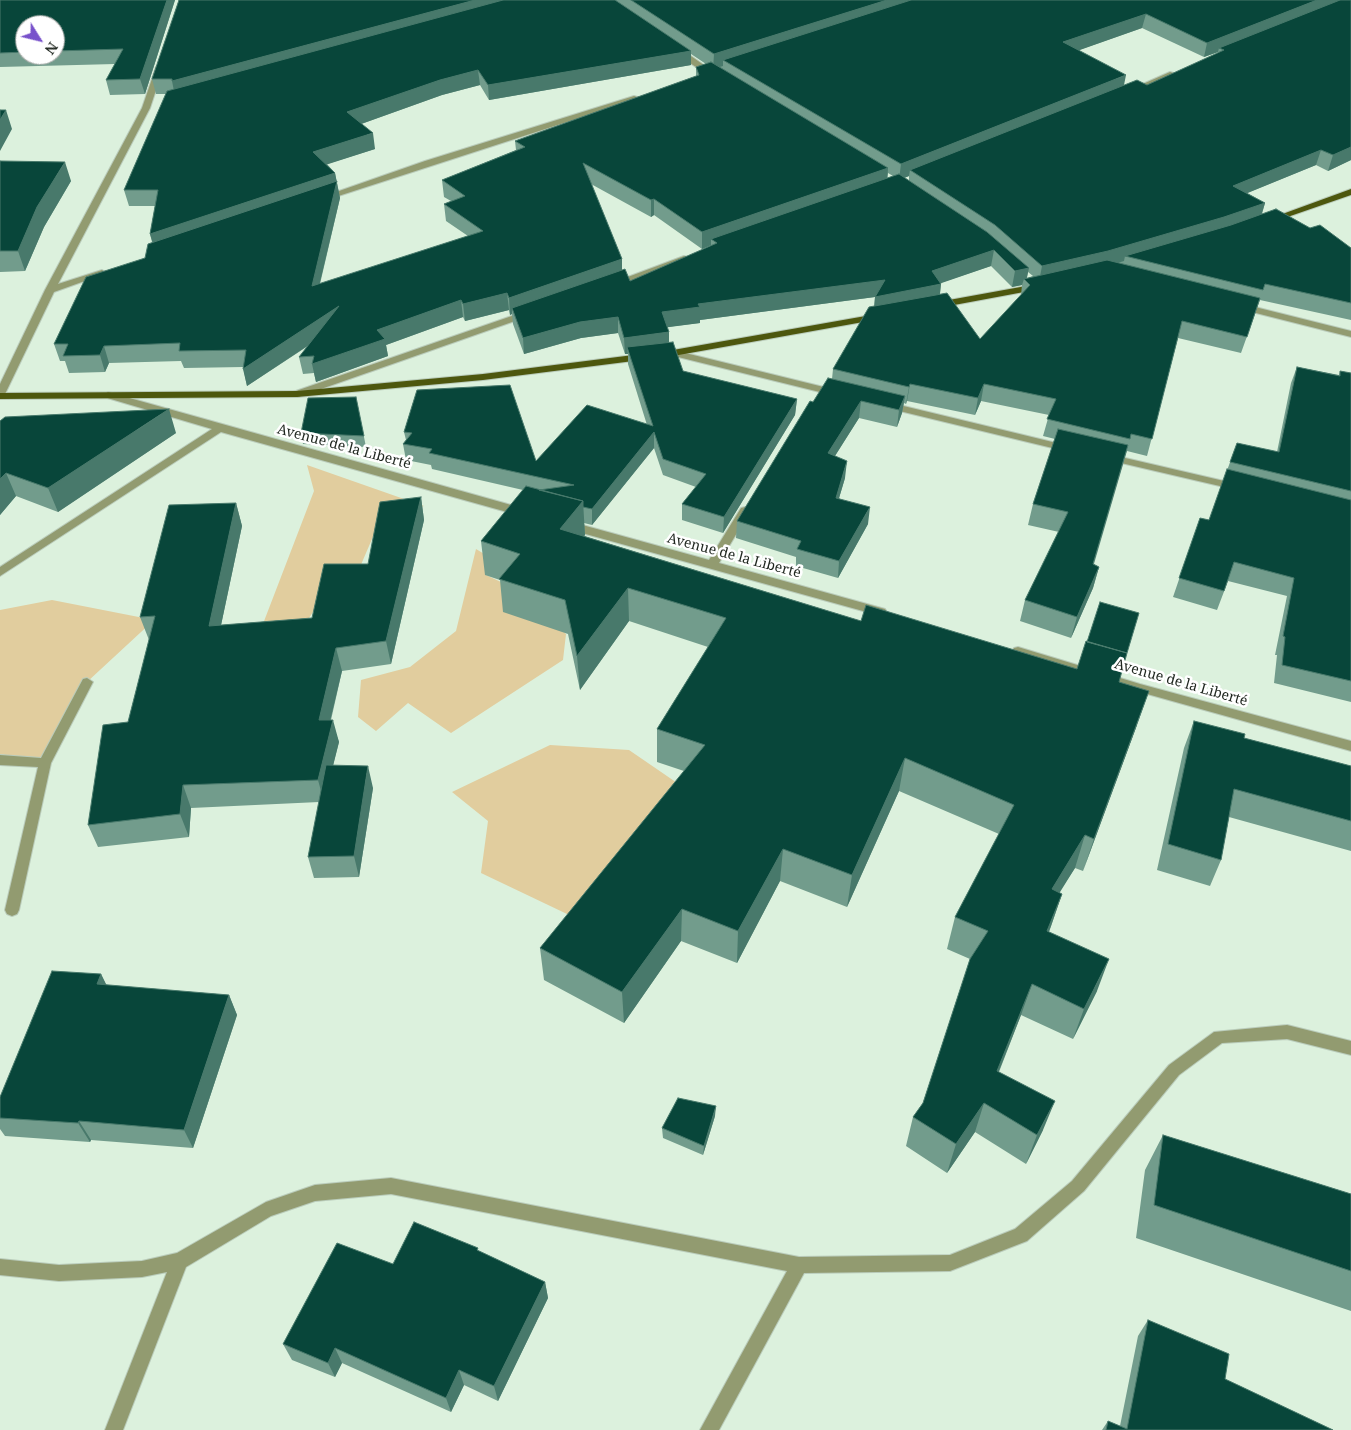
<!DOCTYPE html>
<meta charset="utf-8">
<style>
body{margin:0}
#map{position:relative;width:1351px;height:1430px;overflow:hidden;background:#dcf1dd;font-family:"Noto Serif",serif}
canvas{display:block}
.north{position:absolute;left:15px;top:15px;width:50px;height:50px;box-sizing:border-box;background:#fff;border:1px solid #a5a8a5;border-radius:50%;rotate:126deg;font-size:14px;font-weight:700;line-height:20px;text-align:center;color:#1f261f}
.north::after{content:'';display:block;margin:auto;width:18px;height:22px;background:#7851cb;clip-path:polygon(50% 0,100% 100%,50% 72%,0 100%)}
</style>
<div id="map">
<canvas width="1351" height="1430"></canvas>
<div class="north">N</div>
</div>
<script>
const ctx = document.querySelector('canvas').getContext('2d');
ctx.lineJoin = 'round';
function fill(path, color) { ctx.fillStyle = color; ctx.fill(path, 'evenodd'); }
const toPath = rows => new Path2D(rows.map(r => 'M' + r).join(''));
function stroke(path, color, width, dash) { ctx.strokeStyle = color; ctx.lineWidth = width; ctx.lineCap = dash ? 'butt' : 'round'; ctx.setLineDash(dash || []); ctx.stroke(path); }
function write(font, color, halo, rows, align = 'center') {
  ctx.font = font + ' "Noto Serif",serif'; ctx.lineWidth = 5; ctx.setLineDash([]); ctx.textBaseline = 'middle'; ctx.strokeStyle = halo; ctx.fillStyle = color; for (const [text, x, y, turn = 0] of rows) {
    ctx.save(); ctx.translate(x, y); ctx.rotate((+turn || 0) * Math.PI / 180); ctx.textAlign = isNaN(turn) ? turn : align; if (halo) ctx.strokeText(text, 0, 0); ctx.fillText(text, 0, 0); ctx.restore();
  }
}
fill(toPath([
 [307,465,424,506,381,518,360,567,329,587,302,629,261,629,314,491],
 [476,549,496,561,486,575,520,591,566,634,563,660,451,733,408,703,376,731,358,717,361,680,410,667,456,631],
 [52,600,154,620,87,682,45,763,0,754,0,610],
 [550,745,629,750,683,787,588,924,481,873,488,821,452,792]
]), '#e1cd9e');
const minor = toPath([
 [675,49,681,49,718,75,711,77,675,53,675,49],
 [156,67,163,69,150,108,58,284,102,270,107,273,54,292,5,394,0,397,0,384,45,290,142,108,156,67],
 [1170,72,1177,74,1134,93,1127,91,1170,72],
 [634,96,641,98,326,200,319,198,425,161,634,96],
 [684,256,687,257,687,261,617,286,614,287,609,284,684,256],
 [1239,303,1351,331,1351,337,1236,308,1236,304,1239,303],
 [529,310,534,313,532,315,301,396,297,397,292,394,293,392,529,310],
 [673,350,840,391,841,393,836,396,670,355,668,353,673,350],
 [108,392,529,510,530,513,525,517,221,432,0,576,0,567,212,429,104,397,103,395,108,392],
 [887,402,1069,446,1074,449,1069,452,883,407,882,405,887,402],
 [1108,454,1237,484,1242,487,1237,490,1104,459,1103,457,1104,455,1108,454],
 [745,507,750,511,719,563,885,609,887,612,885,615,881,616,564,528,562,525,568,521,709,560,741,508,745,507],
 [1018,647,1140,684,1351,741,1351,751,1140,692,1014,654,1012,651,1014,648,1018,647],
 [87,678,93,682,51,763,19,910,17,914,12,916,7,914,5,910,38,767,0,765,0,755,41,758,83,679,87,678],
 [1287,1025,1351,1041,1351,1055,1287,1039,1222,1043,1179,1075,1084,1191,1027,1241,950,1271,804,1273,719,1430,700,1430,787,1271,391,1194,315,1201,271,1216,186,1267,123,1430,105,1430,167,1272,142,1277,59,1281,0,1275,0,1259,59,1265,142,1261,177,1253,266,1202,315,1185,391,1178,799,1257,950,1255,1015,1229,1072,1181,1169,1065,1214,1032,1287,1025]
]);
const major = toPath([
 [1351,189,1351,195,1273,222,1266,220,1351,189],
 [1037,284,1040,285,1040,289,938,308,933,305,938,302,1037,284],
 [877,314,882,317,880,319,673,356,483,380,297,397,0,399,0,393,297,391,483,374,673,350,877,314]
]);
stroke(minor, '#baccbb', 2);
stroke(major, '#baccbb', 2);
fill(minor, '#929b70');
fill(major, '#4d570e');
fill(toPath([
 [0,0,175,0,145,94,110,95,106,80,115,64,0,67],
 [25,25,55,25,55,55,25,55],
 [179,0,1351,0,1351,160,1328,171,1316,165,1247,193,1265,203,1262,214,1310,228,1351,248,1351,320,1260,300,1241,353,1178,338,1147,456,1127,451,1094,564,1099,567,1093,588,1071,638,1020,621,1025,600,1059,532,1028,525,1033,504,1055,439,1043,436,1049,415,981,401,975,415,907,401,906,404,904,403,902,413,897,427,859,418,835,456,845,478,839,498,868,524,838,578,796,566,796,557,736,538,737,521,813,402,832,379,833,369,874,306,875,297,700,320,700,323,667,327,669,342,683,371,797,399,795,415,723,533,682,520,682,504,696,487,663,475,654,448,592,525,584,523,585,535,584,536,861,621,1119,682,1137,725,1083,871,1075,868,1059,892,1062,894,1049,932,1097,991,1073,1039,1021,1015,999,1072,1043,1130,1026,1164,975,1132,947,1173,906,1146,913,1117,923,1103,970,959,947,949,955,917,999,834,899,791,847,907,780,881,737,963,681,941,624,1023,544,980,540,948,684,771,657,762,657,729,708,647,629,621,580,690,568,634,503,612,500,580,485,575,481,541,523,490,432,469,431,465,406,460,403,444,406,440,404,432,417,390,536,461,647,425,628,364,628,354,625,354,618,333,581,338,524,354,513,324,512,314,510,315,509,310,465,321,463,317,386,345,388,356,316,382,314,373,303,374,299,357,308,346,247,386,243,367,184,368,181,361,109,363,105,372,69,373,65,361,60,361,54,344,145,258,152,242,150,234,155,206,129,206,124,190,166,94,156,94,152,79],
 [1142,28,1204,57,1218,52,1217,54,1147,85,1124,85,1079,50],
 [691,54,706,64,696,67,696,76,515,141,516,150,442,180,444,197,451,201,444,204,446,221,468,236,320,284,340,198,335,173,327,164,375,149,361,124,442,95,480,85,489,100,691,65],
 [888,173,893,176,887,178],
 [909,176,909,181,904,178],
 [591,184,651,217,654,215,702,249,711,246,630,281,622,270,622,259],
 [991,266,1012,287,1022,285,1021,295,980,339,940,294,941,284,940,283],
 [1028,272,1033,276,1027,278],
 [0,161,71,181,44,227,25,271,0,272],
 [1297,367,1339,375,1340,371,1351,373,1351,702,1274,683,1277,655,1275,655,1287,596,1228,581,1217,610,1173,597,1200,518,1209,520,1237,443,1277,452,1291,383],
 [356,397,366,447,303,444,301,433],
 [0,421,176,433,58,512,16,496,0,515],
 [421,497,424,520,391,664,342,671,331,720,339,742,333,765,373,788,359,877,314,878,308,857,319,802,191,808,189,837,98,847,88,825,128,722,149,640,140,617,236,503,242,526,221,625,312,618,368,564],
 [1194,721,1244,738,1351,766,1351,851,1229,817,1221,860,1210,886,1157,870,1184,748],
 [101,974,106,985,229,995,237,1015,193,1148,91,1140,90,1142,5,1136,0,1129,0,1097],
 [715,1116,703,1155,663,1138,662,1128],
 [1163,1135,1351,1194,1351,1311,1136,1238,1145,1170],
 [479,1251,545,1282,548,1298,498,1401,464,1385,451,1412,342,1363,335,1377,292,1360,283,1344,393,1264],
 [1148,1320,1225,1379,1333,1430,1102,1430,1108,1421,1120,1426,1138,1336]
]), '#729c8c');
fill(toPath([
 [167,0,175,0,145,94,140,79],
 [475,0,530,0,175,96,172,81],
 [887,0,931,0,723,60,723,66,713,69,714,54],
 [1317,0,1349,0,1219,48,1218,52,1204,57,1207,43],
 [1146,14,1142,28,1060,57,1063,42],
 [691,51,691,65,489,100,488,85],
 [478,70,480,85,442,95,350,128,347,112,440,80],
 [1126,75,1123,90,910,170,909,176,899,180,901,164],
 [6,110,12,129,0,151,0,120],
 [373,133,375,149,316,168,313,152],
 [1351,147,1351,160,1328,171,1333,155],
 [1321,150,1316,165,1228,201,1233,186],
 [65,162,71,181,44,227,25,271,18,251,37,207],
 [888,168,887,185,711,239,711,245,702,249,702,232],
 [335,173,340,198,315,303,312,286,155,250,150,234],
 [654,199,654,215,651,217,651,200],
 [1265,203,1260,219,1125,256,1124,261,1104,267,1039,282,1042,266],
 [994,250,991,266,930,287,941,284,939,301,874,313,875,297,700,320,700,323,662,328,662,312,698,304,932,271],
 [622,259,622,276,512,308,512,314,510,315,509,298],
 [1029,268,1026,281,1024,279,1022,285,1012,287,1015,271],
 [507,293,509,310,465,321,463,304],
 [461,300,463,317,386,345,388,356,316,382,312,364,377,330],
 [339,306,342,323,247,386,243,369],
 [618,317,618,333,581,338,524,354,523,338,580,322],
 [669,332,669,349,627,347,628,354,625,354,624,338],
 [104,346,109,363,105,372,100,355],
 [910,384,907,401,906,404,909,387],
 [984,384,981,401,975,415,978,398],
 [905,396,902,413,897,427,899,410],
 [797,399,795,415,723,533,724,517],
 [861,401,859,418,826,470,828,453],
 [169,409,176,433,58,512,48,488],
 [654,432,654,448,592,525,592,509],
 [847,461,845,478,834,515,836,498],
 [6,473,16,496,0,515,0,479],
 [421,497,424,520,391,664,386,641],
 [583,501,585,535,563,563,560,529],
 [236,503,242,526,216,649,209,626],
 [870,507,868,524,838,578,839,561],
 [1099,567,1093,588,1071,638,1077,617],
 [628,588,629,621,580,690,577,656],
 [336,648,342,671,325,742,319,720],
 [1149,691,1137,725,1083,871,1094,839],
 [333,720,339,742,324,802,318,780],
 [905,758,899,791,847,907,852,875],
 [368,766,373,788,359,877,354,856],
 [183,785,191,808,189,837,180,814],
 [1085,835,1075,868,1042,921,1052,889],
 [783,849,780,881,737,963,738,931],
 [1062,894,1051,926,1037,963,1047,931],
 [682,909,681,941,624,1023,622,992],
 [1109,959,1097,991,1073,1039,1084,1009],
 [101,974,111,994,97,984],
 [1032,984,1021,1015,987,1101,997,1071],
 [229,995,237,1015,193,1148,184,1130],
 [1055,1101,1043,1130,1026,1164,1037,1135],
 [984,1103,975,1132,947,1173,956,1144],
 [716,1106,715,1116,703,1155,704,1146],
 [79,1121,91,1140,90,1142,78,1123],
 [545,1282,548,1298,498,1401,494,1386],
 [335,1348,342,1363,335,1377,328,1363],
 [459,1370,464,1385,451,1412,446,1398]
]), '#48796b');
const building = toPath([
 [0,0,167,0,140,79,106,80,123,49,55,51,55,25,25,25,25,52,0,53,0,0],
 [179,0,475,0,172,81,172,79,152,79,179,0],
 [503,0,615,0,691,51,488,85,478,70,440,80,347,112,373,133,313,152,335,173,150,234,158,190,124,190,167,91,503,0],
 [631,0,887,0,714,54,631,0],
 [911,0,1317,0,1207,43,1146,14,1063,42,1126,75,901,164,723,60,911,0],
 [1340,0,1351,0,1351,147,1333,155,1321,150,1233,186,1265,203,1224,217,1108,251,1042,266,995,225,910,170,1137,80,1147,85,1224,50,1219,48,1340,0],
 [711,62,888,168,702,232,654,199,651,200,583,163,622,259,509,298,507,293,463,304,461,300,377,330,385,339,312,364,314,356,299,357,339,306,243,369,246,350,179,351,180,343,104,346,100,355,63,356,68,344,54,344,86,277,145,258,148,244,337,181,312,286,483,231,444,204,465,196,442,180,525,147,515,141,699,75,696,67,711,62],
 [0,110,6,110,0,120,0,110],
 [0,161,65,162,37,207,18,251,0,251,0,161],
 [899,174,987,232,1029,268,1015,271,994,250,932,271,941,284,875,297,885,280,698,304,700,307,662,312,669,332,624,338,618,317,580,322,523,338,512,308,625,269,630,281,717,243,711,239,899,174],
 [1276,209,1310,228,1320,225,1351,248,1351,303,1265,284,1263,290,1125,256,1231,225,1276,209],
 [1107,260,1260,298,1247,337,1182,321,1152,439,1131,434,1130,439,1047,419,1056,399,984,384,978,398,910,384,909,387,833,369,869,307,947,293,980,339,1030,285,1024,279,1107,260],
 [673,342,683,371,797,399,724,517,682,504,706,474,663,459,654,432,592,509,583,507,583,501,539,490,574,485,429,453,432,449,403,444,412,433,404,432,417,390,510,385,536,461,587,405,653,426,627,347,673,342],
 [1297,367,1340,376,1340,371,1351,373,1351,491,1230,462,1237,443,1279,452,1297,367],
 [828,378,905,396,899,410,861,401,828,453,847,461,836,498,870,507,839,561,797,549,801,541,737,521,810,401,813,402,828,378],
 [356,397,364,436,301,433,308,398,356,397],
 [169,409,48,488,6,473,0,479,0,421,5,417,169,409],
 [1058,429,1128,445,1093,564,1099,567,1077,617,1025,600,1068,512,1033,504,1058,429],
 [1227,469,1351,500,1351,681,1282,665,1285,637,1283,636,1294,578,1234,562,1224,591,1179,578,1200,518,1209,520,1227,469],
 [526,486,583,501,560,529,861,621,866,605,1077,669,1086,641,1127,653,1119,682,1149,691,1094,839,1085,835,1052,889,1062,894,1047,931,1109,959,1084,1009,1032,984,997,1071,1055,1101,1037,1135,984,1103,956,1144,913,1117,923,1103,970,959,988,931,955,917,1014,805,905,758,852,875,783,849,738,931,682,909,622,992,540,948,705,745,657,729,726,618,628,588,577,656,565,600,499,579,520,554,481,541,526,486],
 [421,497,386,641,336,648,319,720,333,720,318,780,183,785,180,814,88,825,103,725,128,722,155,616,140,617,169,505,236,503,209,626,312,618,324,564,368,564,380,502,421,497],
 [1100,602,1139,613,1127,653,1087,642,1100,602],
 [1194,721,1245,734,1244,738,1351,766,1351,821,1234,789,1221,860,1168,844,1194,721],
 [326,765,368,766,354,856,308,857,326,765],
 [52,971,101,974,97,984,229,995,184,1130,79,1121,78,1123,0,1118,0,1097,52,971],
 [678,1098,716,1106,704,1146,662,1128,678,1098],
 [1163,1135,1351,1194,1351,1271,1154,1205,1163,1135],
 [414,1222,478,1248,477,1250,545,1282,494,1386,459,1370,446,1398,335,1348,328,1363,283,1344,337,1243,393,1264,414,1222],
 [1148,1320,1229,1354,1225,1379,1333,1430,1106,1430,1108,1421,1127,1429,1148,1320]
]);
fill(building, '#08463a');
stroke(building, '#48796b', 1);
write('14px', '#1f261f', '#fff', [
 ["Avenue de la Liberté",344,447,15],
 ["Avenue de la Liberté",734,556,15],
 ["Avenue de la Liberté",1181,683,16]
]);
</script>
